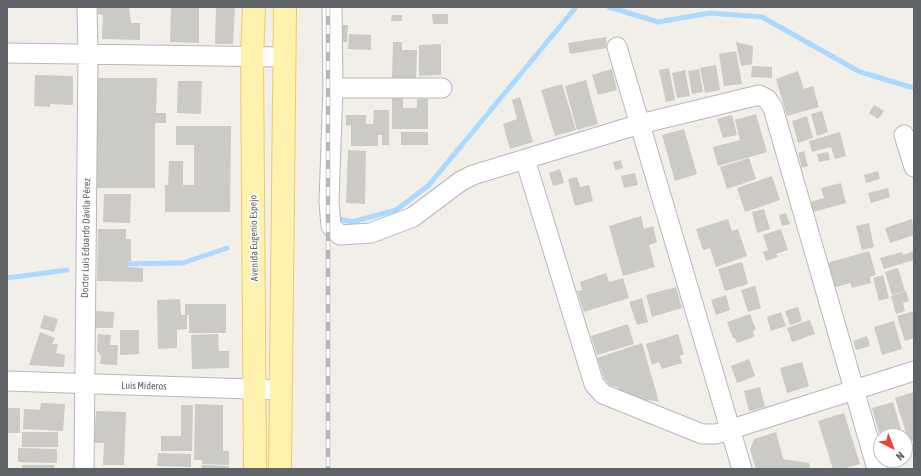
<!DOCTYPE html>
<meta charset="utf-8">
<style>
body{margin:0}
#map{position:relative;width:921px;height:476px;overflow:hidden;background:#f1efe8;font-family:"Asap Condensed",sans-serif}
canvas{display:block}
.frame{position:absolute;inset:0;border:8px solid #5f6368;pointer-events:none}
.north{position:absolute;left:873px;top:428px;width:40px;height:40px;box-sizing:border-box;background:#fff;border:1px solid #bfc1c3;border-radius:50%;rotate:138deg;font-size:11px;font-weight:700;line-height:16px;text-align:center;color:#5f6368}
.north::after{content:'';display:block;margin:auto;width:14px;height:18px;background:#ea4335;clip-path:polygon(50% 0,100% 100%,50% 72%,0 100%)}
</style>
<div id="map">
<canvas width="921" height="476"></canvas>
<div class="frame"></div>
<div class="north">N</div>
</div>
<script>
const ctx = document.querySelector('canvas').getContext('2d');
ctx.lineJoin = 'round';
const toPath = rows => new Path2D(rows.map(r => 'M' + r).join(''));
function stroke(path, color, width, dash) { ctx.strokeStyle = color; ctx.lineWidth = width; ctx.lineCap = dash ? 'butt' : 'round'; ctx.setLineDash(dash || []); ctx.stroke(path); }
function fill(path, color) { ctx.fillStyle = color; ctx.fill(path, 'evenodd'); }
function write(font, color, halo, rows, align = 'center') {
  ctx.font = font + ' "Asap Condensed",sans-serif'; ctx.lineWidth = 3; ctx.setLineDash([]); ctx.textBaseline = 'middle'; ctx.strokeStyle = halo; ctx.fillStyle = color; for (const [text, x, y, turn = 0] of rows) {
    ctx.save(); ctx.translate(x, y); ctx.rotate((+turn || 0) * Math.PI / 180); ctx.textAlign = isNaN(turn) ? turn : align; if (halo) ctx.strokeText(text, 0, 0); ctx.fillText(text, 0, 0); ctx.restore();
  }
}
stroke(toPath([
 [609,7,658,22,710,13,762,17,860,72,914,88],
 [335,218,352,222,396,210,428,186,576,7],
 [121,264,183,263,227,248],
 [7,278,67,270]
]), '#aadaff', 5);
fill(toPath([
 [98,7,129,7,131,23,140,23,140,40,102,39,103,15,98,14],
 [171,7,199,7,199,43,170,42],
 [216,7,235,7,233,44,215,44],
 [432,14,448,14,448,24,433,24],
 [392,15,402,15,402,21,391,21],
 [339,25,348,25,347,42,339,42],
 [349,34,371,35,371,50,348,49],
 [606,37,607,48,570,54,568,43],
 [393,42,402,42,402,50,417,50,416,80,392,80],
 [736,42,753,46,752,64,741,66],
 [441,44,441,75,419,76,419,45],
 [736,51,742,84,724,86,719,54],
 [716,65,720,90,705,93,700,68],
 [752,66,772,67,772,78,751,77],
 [669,68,675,100,666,102,659,70],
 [612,69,617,90,598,95,592,75],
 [699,69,703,92,692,94,688,71],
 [685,70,690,96,677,98,672,73],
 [798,71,804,89,813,86,819,107,787,116,776,79],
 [35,75,73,76,73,105,50,104,50,107,34,106],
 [96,78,157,78,156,113,166,113,166,123,155,123,155,188,95,188],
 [586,80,598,124,577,130,565,86],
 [178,81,202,81,201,114,177,113],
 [562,84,576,130,555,136,541,90],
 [392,96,403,96,403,108,417,108,417,99,428,99,428,129,392,129],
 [520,97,533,142,510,149,503,124,517,119,512,100],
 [874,105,884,111,878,119,869,113],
 [374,110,389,110,389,145,382,145,382,135,378,135,378,146,351,146,351,125,346,126,346,115,366,115,366,124,373,124],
 [822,111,828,132,817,136,811,114],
 [756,114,767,152,718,166,713,147,740,140,735,120],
 [732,115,737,135,723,138,717,119],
 [807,116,813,138,798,143,792,121],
 [176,126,231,126,230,212,165,212,165,185,168,185,169,161,183,161,183,185,194,185,194,145,176,145],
 [684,129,697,174,675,181,662,135],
 [401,132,428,132,428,145,401,145],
 [840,132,846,156,835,159,831,147,812,152,809,141],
 [348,150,366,151,365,204,346,203],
 [804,151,808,166,802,168,798,153],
 [828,152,830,160,819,162,817,154],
 [749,158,756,179,727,189,720,167],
 [621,160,623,168,615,170,613,162],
 [560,169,564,183,553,186,549,173],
 [878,171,880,179,866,183,864,175],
 [635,173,638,185,624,188,621,176],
 [772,176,780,200,745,212,737,188],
 [577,177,580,187,589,185,593,201,575,206,568,179],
 [841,183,846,203,813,212,810,202,824,198,821,188],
 [888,188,890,197,871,203,868,193],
 [104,194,131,194,130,223,103,222],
 [764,209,770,229,757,233,752,212],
 [786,213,790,224,782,226,779,215],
 [641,216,644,229,653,226,657,242,649,245,655,267,623,276,609,226],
 [728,219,732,231,738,229,747,256,716,267,710,248,703,250,696,229],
 [912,219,914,235,890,243,885,228],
 [869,223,874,247,862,250,856,226],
 [98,229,126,229,126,239,131,239,131,261,128,261,128,267,143,268,143,282,97,281],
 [781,229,788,250,776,254,778,257,766,261,763,252,768,250,763,235],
 [869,251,876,275,870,277,871,283,852,288,850,283,833,288,827,263],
 [914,251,914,260,884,269,880,258,902,252,903,255],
 [742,262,748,284,725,291,718,269],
 [898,268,905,291,892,295,885,272],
 [606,273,609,282,623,278,629,298,584,312,577,291,582,290,580,282],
 [883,275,889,298,879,301,873,278],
 [755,286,761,308,748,312,741,290],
 [676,287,682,308,652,317,646,295],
 [906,291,909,301,903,303,905,311,896,314,891,296],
 [726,295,730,310,716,315,711,300],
 [642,298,648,322,637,325,629,302],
 [180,299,181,315,185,315,185,304,226,304,226,333,189,333,189,315,187,315,187,329,177,330,177,348,158,349,157,300],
 [798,307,802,321,790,325,785,311],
 [94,311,114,312,113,328,93,328],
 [914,311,914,338,905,341,897,316],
 [781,312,786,326,771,331,767,317],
 [750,314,756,330,753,331,754,337,737,343,735,338,733,338,727,322],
 [44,315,58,319,54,332,40,328],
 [810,320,815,334,792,342,787,328],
 [894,321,902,349,882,355,874,327],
 [628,324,634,344,597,355,591,336],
 [120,330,139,330,139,354,120,355],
 [40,332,55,338,52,344,58,344,56,353,65,355,64,367,29,365],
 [98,334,111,335,110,345,118,345,117,365,100,364,101,356,97,351],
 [218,334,219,351,229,351,229,368,192,369,191,335],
 [678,334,684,354,680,356,682,363,662,369,659,362,652,365,646,344],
 [867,336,870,346,856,350,853,341],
 [642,343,659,402,649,400,647,404,620,392,618,387,609,385,604,378,597,358],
 [749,359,755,376,737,383,731,366],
 [802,362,809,386,787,393,780,368],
 [760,387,765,407,749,411,744,391],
 [914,392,914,441,909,442,895,398],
 [893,402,903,436,880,436,872,408],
 [41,403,65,404,63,431,23,429,24,409,40,410],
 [195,404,223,405,223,451,229,451,229,465,202,464,202,460,194,460],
 [181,405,193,405,192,451,161,451,161,436,181,436],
 [7,408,20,408,20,433,7,433],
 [96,411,126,412,124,465,103,465,104,443,94,443],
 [844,413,860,464,843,469,833,469,818,421],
 [22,432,58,432,58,447,22,447],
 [776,432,783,459,809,463,810,469,756,469,750,450,754,439],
 [18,448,57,449,57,463,18,462],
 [158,453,191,454,191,467,157,466],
 [22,465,54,465,54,469,22,469],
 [202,465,229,466,229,469,202,469]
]), '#cccac5');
const street = toPath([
 [332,7,333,88,329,202,331,226,340,235,371,233,413,217,461,181,473,175,640,124,759,95,767,99,773,108,877,469],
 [617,47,742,469],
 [7,53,285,57],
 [333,88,442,88],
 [904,135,914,167],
 [525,159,594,384,603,394,702,434,716,434,914,371],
 [7,381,280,390],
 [84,469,88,54,87,7]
]);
const primary = toPath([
 [254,7,252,56,255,469],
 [280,469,285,7]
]);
stroke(street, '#b5b8bc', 21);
stroke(primary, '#f2c960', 24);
stroke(street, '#fff', 19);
stroke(primary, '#fff2af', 22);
const rail = toPath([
 [328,7,328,469]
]);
stroke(rail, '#b6b7b8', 4.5);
stroke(rail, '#fff', 3, [9]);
write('10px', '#5f6368', '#fff', [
 ["Doctor Luis Eduardo Dávila Pérez",86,238,-89],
 ["Avenida Eugenio Espejo",254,238,-91],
 ["Luis Mideros",144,386,1]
]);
</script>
